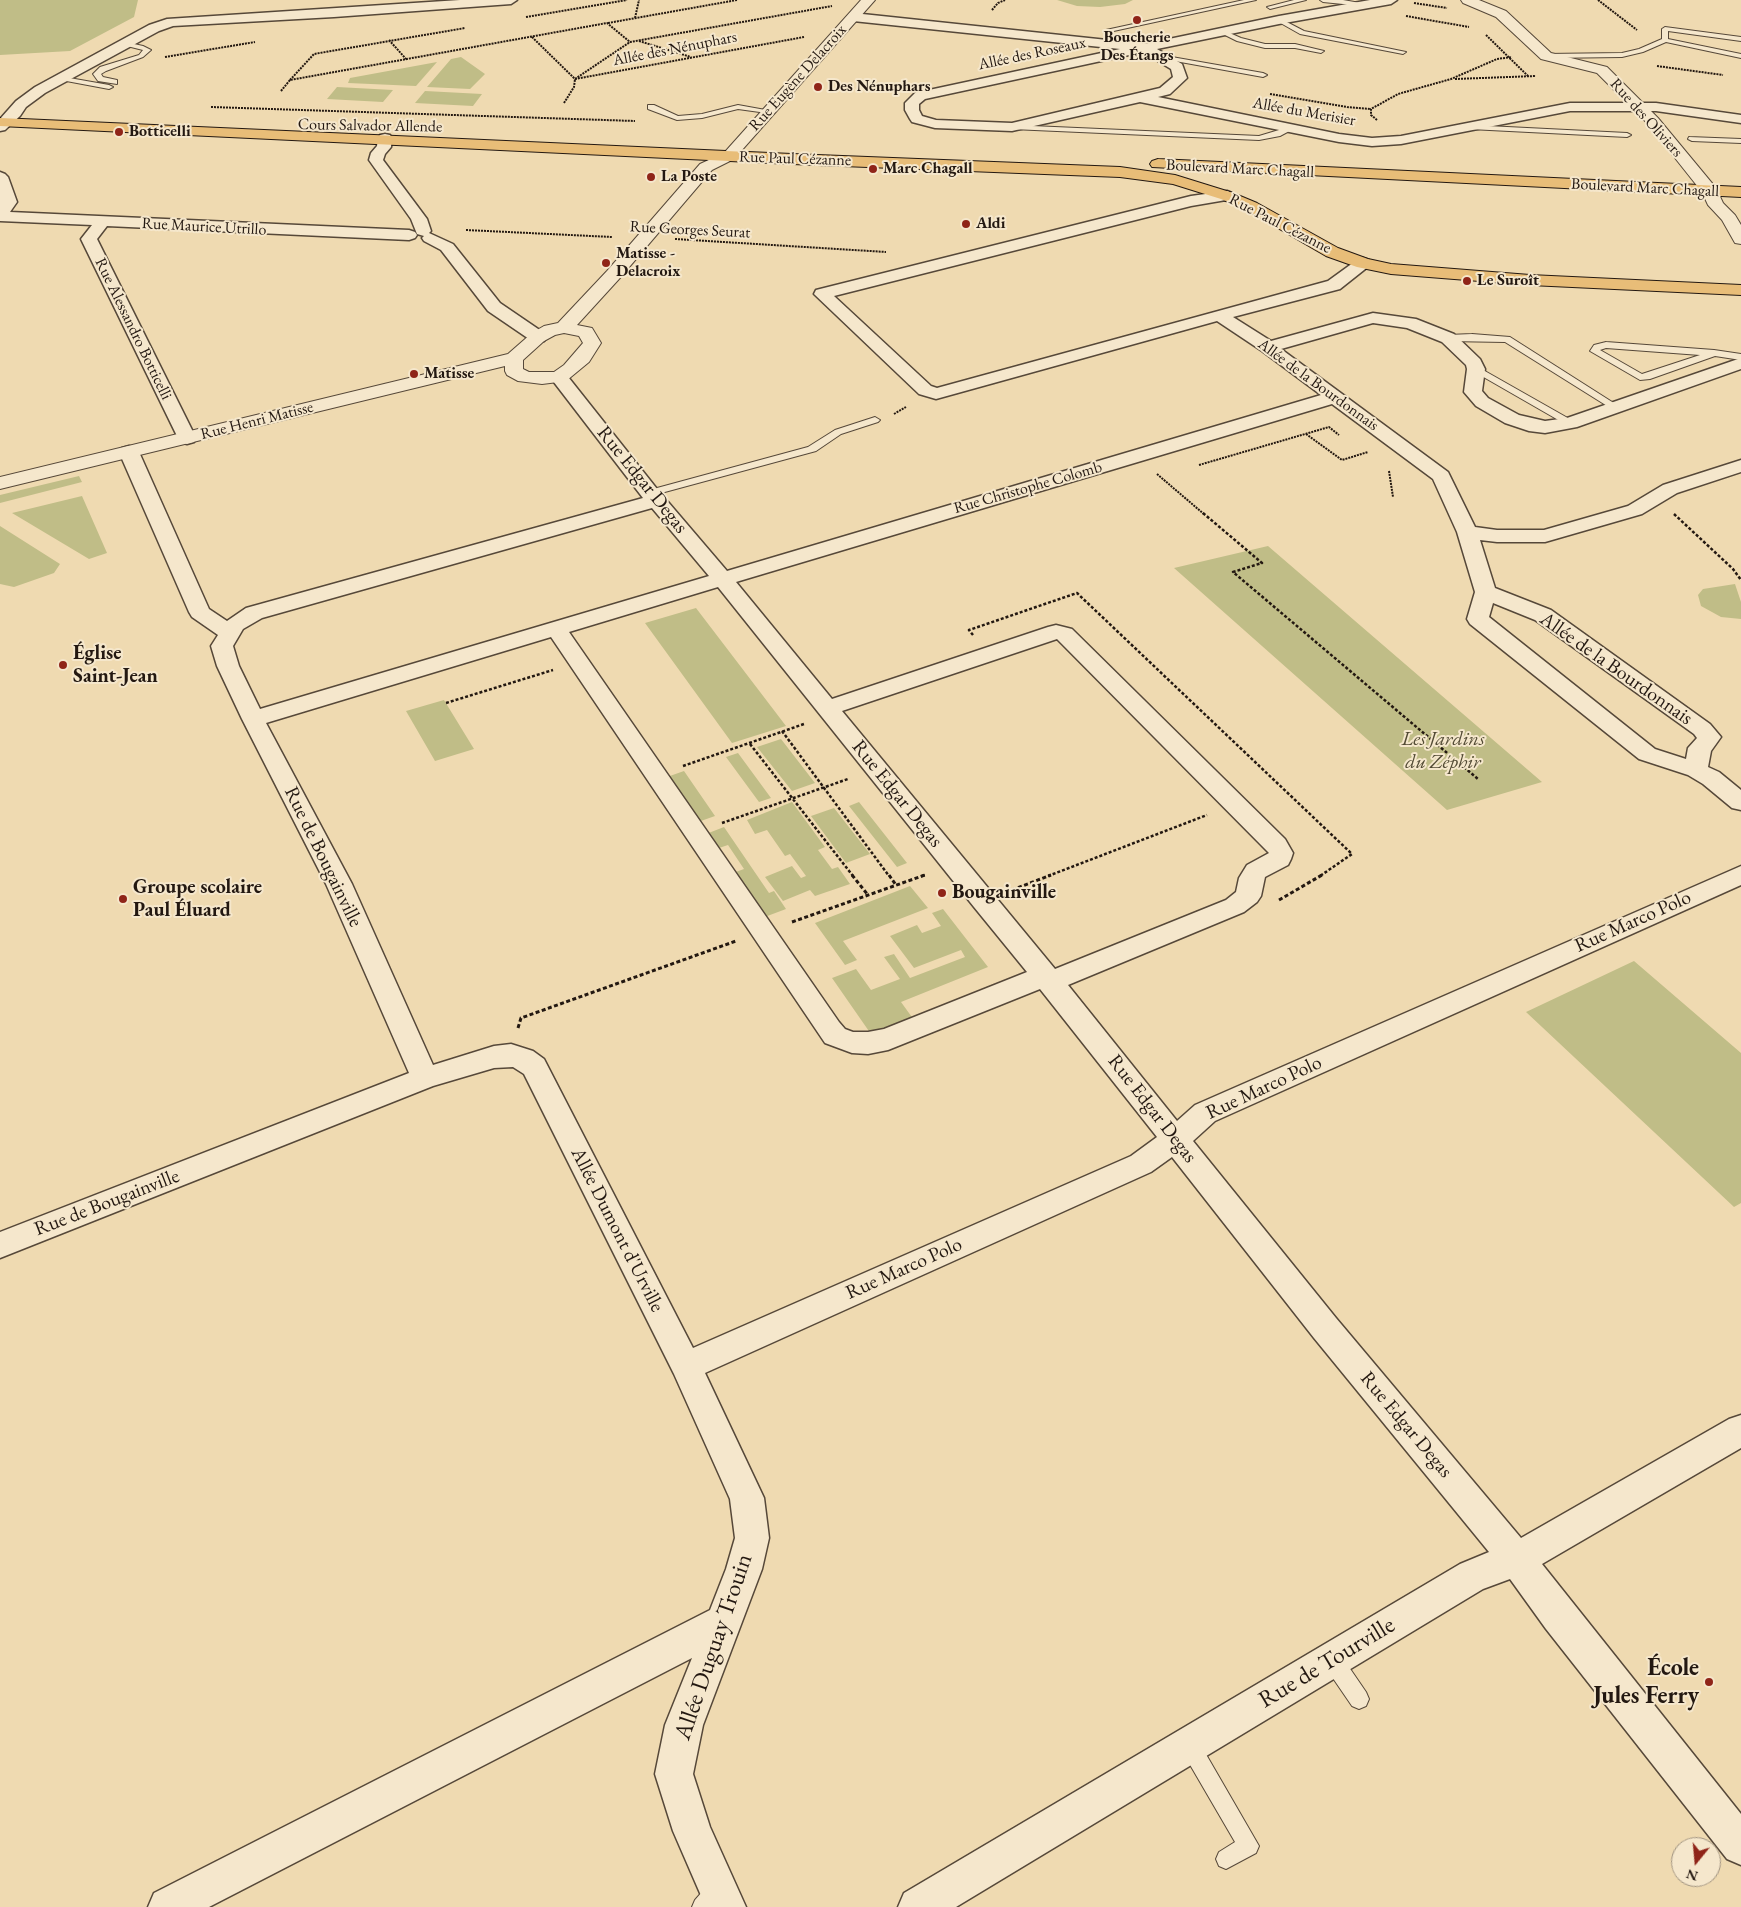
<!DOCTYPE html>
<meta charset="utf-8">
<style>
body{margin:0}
#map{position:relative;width:1741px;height:1907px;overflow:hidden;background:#efdab1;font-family:"EB Garamond",serif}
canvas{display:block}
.north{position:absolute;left:1671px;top:1837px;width:50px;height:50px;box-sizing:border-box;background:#f5e7cc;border:1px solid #a19481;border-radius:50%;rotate:197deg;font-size:14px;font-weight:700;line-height:20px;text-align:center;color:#231811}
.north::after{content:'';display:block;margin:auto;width:18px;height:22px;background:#8f2418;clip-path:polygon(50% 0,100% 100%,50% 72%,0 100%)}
</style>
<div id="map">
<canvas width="1741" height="1907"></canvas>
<div class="north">N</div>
</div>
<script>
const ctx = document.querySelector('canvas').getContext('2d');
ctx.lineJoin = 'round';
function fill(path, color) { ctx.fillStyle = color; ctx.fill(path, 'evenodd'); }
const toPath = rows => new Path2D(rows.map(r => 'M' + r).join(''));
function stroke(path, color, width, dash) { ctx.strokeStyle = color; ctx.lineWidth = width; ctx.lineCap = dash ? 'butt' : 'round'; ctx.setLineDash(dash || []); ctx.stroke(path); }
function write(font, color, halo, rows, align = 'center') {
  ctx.font = font + ' "EB Garamond",serif'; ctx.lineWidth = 4; ctx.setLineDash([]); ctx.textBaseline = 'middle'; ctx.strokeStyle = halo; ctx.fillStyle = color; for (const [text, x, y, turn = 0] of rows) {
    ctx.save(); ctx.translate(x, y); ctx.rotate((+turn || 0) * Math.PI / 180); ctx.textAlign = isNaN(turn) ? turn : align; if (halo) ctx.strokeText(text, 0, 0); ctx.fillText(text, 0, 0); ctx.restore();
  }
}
fill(toPath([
 [0,0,138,0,134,17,70,51,0,55],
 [1057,0,1133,0,1125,4,1100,7,1077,6],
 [461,57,485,74,470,89,427,87,451,59],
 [437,62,416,86,348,83,350,78],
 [337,87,393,90,383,102,327,99],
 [425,91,482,94,473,106,415,103],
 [79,476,82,482,0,503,0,495],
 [82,496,107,553,89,559,12,513],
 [0,526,60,564,54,573,14,587,0,584],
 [1268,546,1542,782,1447,810,1174,568],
 [1735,584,1741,602,1741,619,1721,617,1701,606,1698,595,1703,589],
 [696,608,725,646,786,726,732,743,645,623],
 [444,700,474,749,435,761,406,711],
 [781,739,815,783,792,791,757,747],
 [738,753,771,798,759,802,726,757],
 [684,771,715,816,698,822,667,777],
 [792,802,825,847,818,850,832,869,838,867,850,884,815,896,810,890,783,901,765,877,792,866,801,878,806,876,790,854,785,856,767,830,755,834,747,820],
 [859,802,907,863,897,867,849,806],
 [834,808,870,854,846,863,811,816],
 [724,827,769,893,774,891,786,909,762,918,733,873,744,869,728,845,716,849,706,834],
 [910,886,928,908,843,941,857,960,845,965,815,923],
 [943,909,988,967,901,1002,914,1020,873,1037,832,978,856,969,871,990,900,979,884,957,894,954,910,978,965,957,961,950,914,968,890,936,917,925,922,933,941,926,932,913],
 [1634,961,1741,1053,1741,1203,1734,1207,1526,1012]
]), '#c0bd87');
const service = toPath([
 [1244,0,1256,0,1109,32,1106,30,1244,0],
 [1294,0,1306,0,1270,9,1267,7,1294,0],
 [1320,0,1343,0,1366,4,1363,6,1323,2,1320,0],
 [1277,19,1281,19,1304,31,1406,52,1403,54,1300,34,1277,21,1277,19],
 [1665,27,1741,37,1741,41,1668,31,1668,39,1741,54,1741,58,1666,42,1643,52,1622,57,1546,58,1543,56,1546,54,1622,53,1639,49,1662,39,1662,29,1665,27],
 [1221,31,1225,31,1241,38,1265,44,1295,44,1324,51,1321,53,1295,48,1265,48,1237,41,1221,33,1221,31],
 [125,42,143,46,151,50,143,57,106,71,101,74,103,77,117,80,117,84,98,81,93,74,100,67,139,55,143,50,123,45,122,44,125,42],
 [1166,56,1263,73,1267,75,1263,77,1164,59,1163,58,1166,56],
 [58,76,109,85,113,87,109,89,61,80,58,80,58,76],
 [648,105,654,105,678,116,702,114,738,105,771,111,767,113,738,109,702,118,677,120,648,109,648,105],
 [1009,125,1259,136,1289,127,1293,129,1280,136,1259,140,1012,129,1009,129,1009,125],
 [1467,125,1627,133,1631,135,1627,137,1470,129,1466,127,1467,125],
 [1689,137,1741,139,1741,143,1692,141,1688,139,1689,137],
 [1472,334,1510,337,1620,407,1618,409,1612,409,1505,342,1448,341,1443,338,1448,335,1472,334],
 [1606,342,1714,350,1741,354,1741,360,1715,356,1650,379,1640,380,1590,351,1594,345,1606,342],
 [1606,348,1700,355,1642,374,1600,350,1606,348],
 [1476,366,1573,421,1575,423,1570,426,1567,425,1473,371,1473,367,1476,366],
 [875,417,880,420,878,422,841,434,816,451,650,496,645,493,646,491,808,447,835,430,875,417],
 [1333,1651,1340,1654,1366,1692,1369,1699,1366,1706,1359,1709,1352,1706,1326,1668,1323,1661,1326,1654,1333,1651],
 [1189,1734,1196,1737,1259,1846,1256,1853,1226,1869,1219,1866,1216,1859,1219,1852,1235,1842,1182,1751,1179,1744,1182,1737,1189,1734],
 [717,1880,724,1883,727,1890,724,1897,716,1907,692,1907,695,1900,710,1883,717,1880]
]);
const minor = toPath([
 [460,0,517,0,511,4,334,17,173,26,159,31,45,93,26,107,20,116,5,130,0,131,0,119,16,101,35,87,149,25,167,19,460,0],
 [1370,0,1397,0,1391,4,1279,24,1157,49,1182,64,1187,78,1170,94,1158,97,1339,134,1372,138,1401,136,1570,103,1656,103,1741,115,1741,123,1656,111,1570,111,1401,144,1372,146,1339,142,1140,102,1012,131,935,128,912,122,910,119,905,110,905,103,915,93,1120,49,853,21,847,17,853,13,1145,44,1279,16,1370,0],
 [1143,52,1171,69,1173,77,1160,88,1012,123,936,120,922,116,919,110,919,104,925,99,1143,52],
 [385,134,390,135,392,138,391,147,385,154,383,160,427,219,431,231,429,233,453,244,500,303,544,333,547,337,544,341,538,342,532,341,488,311,441,250,424,241,422,238,424,236,417,234,411,219,369,160,371,153,377,146,378,138,380,135,385,134],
 [0,172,5,174,8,177,17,202,10,212,409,230,415,232,417,235,415,238,409,240,107,226,97,239,196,438,194,442,187,444,180,442,178,438,81,239,92,225,0,221,0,172],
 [1227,191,1232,193,1235,196,1232,199,1191,206,834,296,931,386,937,388,1328,281,1357,260,1363,258,1369,260,1371,263,1369,266,1340,289,1233,317,1271,341,1373,313,1416,319,1454,334,1480,359,1485,369,1482,391,1488,398,1519,415,1545,421,1567,418,1741,358,1741,369,1577,427,1545,433,1529,431,1505,423,1476,406,1464,392,1467,369,1466,365,1442,342,1407,328,1373,323,1281,349,1448,472,1475,527,1497,530,1544,530,1628,506,1663,485,1741,460,1741,472,1677,493,1642,514,1545,542,1497,542,1480,540,1495,588,1551,610,1710,724,1721,737,1711,751,1708,767,1719,772,1741,790,1741,810,1732,808,1703,784,1688,775,1639,759,1470,624,1467,619,1475,592,1457,532,1433,479,1332,404,736,582,832,699,1048,627,1056,625,1072,629,1285,839,1293,853,1291,859,1288,865,1265,877,1261,896,1257,902,1244,912,1068,985,1177,1121,1195,1105,1741,866,1741,885,1215,1121,1193,1141,1336,1318,1521,1538,1729,1419,1741,1415,1741,1448,1542,1564,1741,1814,1741,1865,1727,1859,1546,1629,1510,1579,1483,1589,956,1907,898,1907,904,1893,1460,1564,1489,1552,1314,1338,1172,1157,1151,1172,705,1373,764,1498,769,1538,762,1569,703,1725,693,1774,710,1827,746,1907,706,1907,673,1831,655,1774,665,1725,692,1658,209,1907,148,1907,154,1893,710,1610,726,1569,735,1538,730,1499,674,1374,524,1074,513,1067,494,1068,433,1086,0,1258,0,1232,409,1073,326,884,242,719,217,666,211,646,218,635,192,617,189,612,119,452,122,448,129,446,136,448,139,452,209,609,227,621,246,608,643,498,550,377,553,373,559,372,565,373,657,489,727,571,1321,395,1262,351,1217,321,936,399,919,394,814,294,816,290,1191,196,1227,191],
 [652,508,709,576,260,709,239,666,233,646,243,629,262,618,652,508],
 [718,587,974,907,1027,972,884,1029,868,1032,853,1032,845,1029,839,1022,569,632,718,587],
 [1493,603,1535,620,1694,734,1697,738,1688,748,1686,759,1655,749,1489,617,1493,603],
 [551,637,825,1043,852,1053,868,1054,888,1050,1040,989,1157,1137,1131,1156,693,1348,544,1059,533,1051,511,1044,494,1046,433,1065,352,884,266,723,551,637],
 [1057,639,1269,853,1247,865,1239,878,1236,892,1226,900,1055,969,842,711,1057,639]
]);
const tertiary = toPath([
 [861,0,875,0,734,159,712,170,619,279,577,325,592,328,601,343,589,362,566,381,542,384,518,381,507,375,505,371,505,366,0,489,0,477,508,354,532,333,544,326,558,323,607,271,700,164,724,153,861,0],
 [564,333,579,336,583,343,564,365,554,372,529,372,523,369,523,360,544,341,555,335,564,333],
 [1461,0,1479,0,1506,11,1551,53,1607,67,1658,118,1716,188,1723,203,1735,215,1741,225,1741,244,1735,243,1722,220,1708,205,1702,192,1648,124,1597,73,1541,59,1496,17,1463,3,1461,0]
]);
const primary = toPath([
 [0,118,792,154,1120,167,1175,175,1233,193,1257,203,1338,248,1368,259,1391,264,1530,275,1741,285,1741,295,1530,285,1391,274,1357,267,1326,256,1245,209,1221,199,1173,184,1120,177,792,164,0,126,0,118],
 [1158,159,1741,187,1741,197,1152,167,1150,164,1152,161,1158,159]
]);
stroke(service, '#564839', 2);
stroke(minor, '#564839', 3);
stroke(tertiary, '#564839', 2);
stroke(primary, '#231811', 2);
stroke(toPath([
 [1598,0,1637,30],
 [1414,3,1447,8],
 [992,10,998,3,1005,0],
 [1406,16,1469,27],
 [526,17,627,0],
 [635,18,639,0],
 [608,23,737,0],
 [1486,35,1528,76],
 [532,37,575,79,804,37],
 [389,40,406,59],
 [639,41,691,57],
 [165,57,255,42],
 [1657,66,1723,75],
 [1455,79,1536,76],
 [290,80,314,54,465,28],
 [281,91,290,80,607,23,630,42,832,6],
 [1270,94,1347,107,1371,109],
 [564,103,574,87,575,79,630,42],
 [211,107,635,121],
 [1377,120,1371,115,1371,109,1398,94,1451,79,1497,59,1512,57],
 [466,230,612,237],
 [675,239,886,252],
 [894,414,906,407],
 [1306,434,1342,460,1368,452],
 [1199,465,1329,427,1339,435],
 [1389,471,1393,497],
 [1157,474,1205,515]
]), '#231811', 2, [2, 1]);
stroke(toPath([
 [1203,513,1262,563,1233,572,1478,779],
 [1674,514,1733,569,1741,580],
 [973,635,969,630,1077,593,1352,854,1320,876],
 [446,703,553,670],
 [782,731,889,876],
 [750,744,853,876],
 [683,766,804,724],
 [722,823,848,779],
 [922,876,925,875],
 [1048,876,1207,815]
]), '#231811', 2.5, [3, 2]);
stroke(toPath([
 [852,875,868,895],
 [889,875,896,885],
 [1012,890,1051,875],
 [1279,900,1322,875],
 [792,922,925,875],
 [518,1028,521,1018,736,941]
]), '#231811', 3, [4, 2.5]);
fill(service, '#f5e7cc');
fill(minor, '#f5e7cc');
fill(tertiary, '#f5e7cc');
fill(primary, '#e8bd78');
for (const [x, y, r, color] of [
 [1137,20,5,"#8f2418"],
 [818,87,5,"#8f2418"],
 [119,132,5,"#8f2418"],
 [873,169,5,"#8f2418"],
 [651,177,5,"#8f2418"],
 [966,224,5,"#8f2418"],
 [606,263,5,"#8f2418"],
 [1467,281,5,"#8f2418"],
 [414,374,5,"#8f2418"],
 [63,665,5,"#8f2418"],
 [942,893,5,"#8f2418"],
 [123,899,5,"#8f2418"],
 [1709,1682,5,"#8f2418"]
]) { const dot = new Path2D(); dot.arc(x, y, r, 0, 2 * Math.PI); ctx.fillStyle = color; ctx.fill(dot); stroke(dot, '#f5e7cc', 2); }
write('bold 16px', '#231811', '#f5e7cc', [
 ["Boucherie",1137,38,"center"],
 ["Des Étangs",1137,56,"center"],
 ["Des Nénuphars",828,87],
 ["Botticelli",129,132],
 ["Marc Chagall",883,169],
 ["La Poste",661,177],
 ["Aldi",976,224],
 ["Matisse -",616,254],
 ["Delacroix",616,272],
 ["Le Suroît",1477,281],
 ["Matisse",424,374]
], 'left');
write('16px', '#231811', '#f5e7cc', [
 ["Allée des Nénuphars",675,49,-11],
 ["Allée des Roseaux",1032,54,-12],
 ["Rue Eugène Delacroix",798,78,-48],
 ["Allée du Merisier",1304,112,10],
 ["Rue des Oliviers",1646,118,48],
 ["Cours Salvador Allende",370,126,1],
 ["Rue Paul Cézanne",795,159,2],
 ["Boulevard Marc Chagall",1240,169,3],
 ["Boulevard Marc Chagall",1645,188,3],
 ["Rue Paul Cézanne",1280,224,27],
 ["Rue Maurice Utrillo",204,227,3],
 ["Rue Georges Seurat",690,230,3],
 ["Rue Alessandro Botticelli",133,329,64],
 ["Allée de la Bourdonnais",1318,385,36],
 ["Rue Henri Matisse",257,421,-14],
 ["Rue Christophe Colomb",1028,488,-16]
]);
write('20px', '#231811', '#f5e7cc', [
 ["Rue Edgar Degas",642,480,51],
 ["Allée de la Bourdonnais",1616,669,35],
 ["Rue Edgar Degas",897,794,51],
 ["Rue de Bougainville",323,857,64],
 ["Rue Marco Polo",1633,922,-24],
 ["Rue Marco Polo",1264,1088,-25],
 ["Rue Edgar Degas",1152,1109,52],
 ["Rue de Bougainville",107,1203,-21],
 ["Allée Dumont d'Urville",617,1230,63],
 ["Rue Marco Polo",904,1269,-24],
 ["Rue Edgar Degas",1406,1425,50]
]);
write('bold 20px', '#231811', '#f5e7cc', [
 ["Église",73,654],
 ["Saint-Jean",73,677],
 ["Groupe scolaire",133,888],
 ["Paul Éluard",133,911],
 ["Bougainville",952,893]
], 'left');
write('italic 20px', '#524a34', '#f5e7cc', [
 ["Les Jardins",1443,740],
 ["du Zéphir",1443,763]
]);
write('24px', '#231811', '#f5e7cc', [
 ["Allée Duguay Trouin",714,1647,-71],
 ["Rue de Tourville",1327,1663,-31]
]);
write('bold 24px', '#231811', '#f5e7cc', [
 ["École",1699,1668],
 ["Jules Ferry",1699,1696]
], 'right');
</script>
